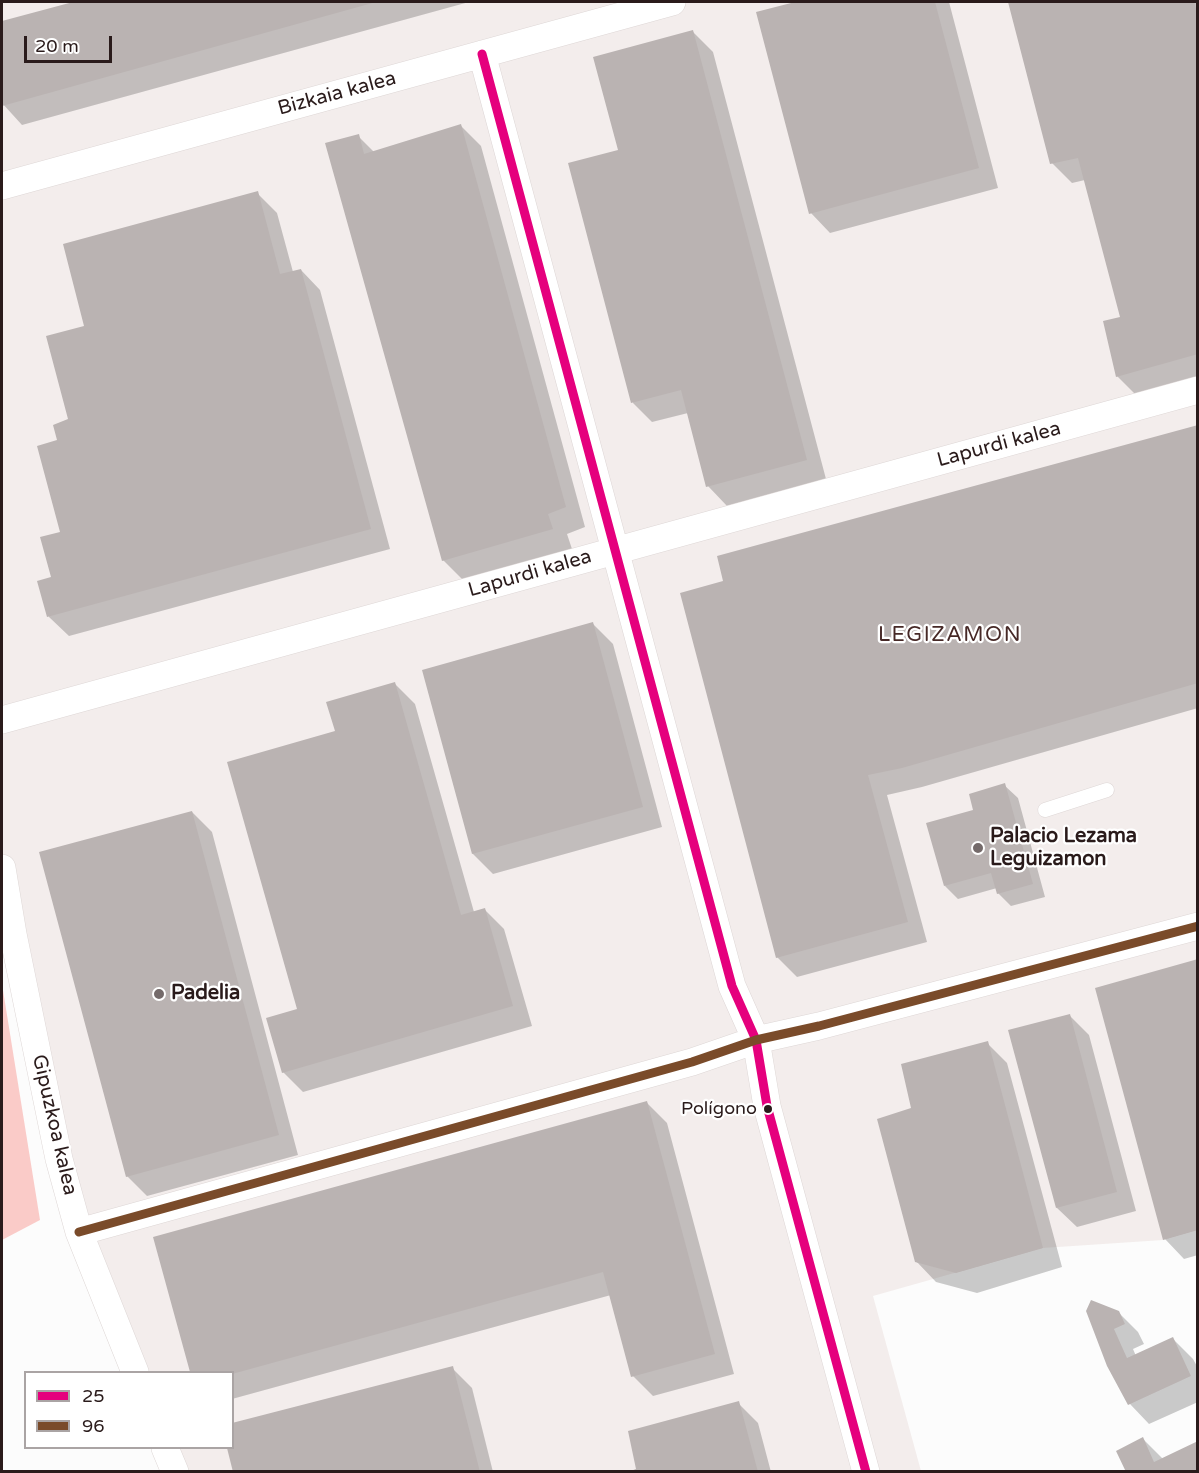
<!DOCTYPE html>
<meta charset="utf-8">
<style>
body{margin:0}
#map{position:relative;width:1199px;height:1473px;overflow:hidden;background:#fcfcfc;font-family:"Varela Round",sans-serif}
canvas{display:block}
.frame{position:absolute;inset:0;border:3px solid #2a1b1b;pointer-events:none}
.legend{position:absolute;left:24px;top:1371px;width:210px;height:78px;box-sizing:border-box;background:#fff;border:2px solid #aaa4a4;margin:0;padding:8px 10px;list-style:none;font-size:18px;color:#2a1b1b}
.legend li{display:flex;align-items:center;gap:12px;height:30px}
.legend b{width:30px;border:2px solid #aaa4a4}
.scale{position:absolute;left:24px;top:36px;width:88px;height:27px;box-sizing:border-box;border:3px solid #2a1b1b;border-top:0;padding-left:8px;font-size:18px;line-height:21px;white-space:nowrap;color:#2a1b1b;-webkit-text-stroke:4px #fff;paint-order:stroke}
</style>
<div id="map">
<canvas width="1199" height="1473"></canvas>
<div class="frame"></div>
<ul class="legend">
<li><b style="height:8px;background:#e5007d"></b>25</li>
<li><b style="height:8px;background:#7a4b2a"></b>96</li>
</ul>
<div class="scale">20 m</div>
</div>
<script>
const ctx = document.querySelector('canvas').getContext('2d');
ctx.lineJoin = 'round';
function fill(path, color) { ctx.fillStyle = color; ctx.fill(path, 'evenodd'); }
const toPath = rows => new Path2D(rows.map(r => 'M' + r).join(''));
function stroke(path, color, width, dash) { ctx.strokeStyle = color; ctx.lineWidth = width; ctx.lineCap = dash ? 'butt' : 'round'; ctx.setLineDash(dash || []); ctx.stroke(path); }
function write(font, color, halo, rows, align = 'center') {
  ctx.font = font + ' "Varela Round",sans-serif'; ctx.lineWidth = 4.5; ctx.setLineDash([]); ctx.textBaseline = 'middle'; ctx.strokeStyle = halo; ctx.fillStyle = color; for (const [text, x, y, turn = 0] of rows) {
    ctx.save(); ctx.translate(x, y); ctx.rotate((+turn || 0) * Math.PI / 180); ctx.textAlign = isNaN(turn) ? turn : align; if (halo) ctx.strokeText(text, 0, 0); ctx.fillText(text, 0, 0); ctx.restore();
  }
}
fill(toPath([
 [2,2,1197,2,1197,1230,1163,1240,1043,1248,873,1296,921,1471,175,1471,165,1448,232,1448,232,1372,135,1372,79,1232,2,868]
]), '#f3edec');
fill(toPath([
 [2,984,40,1220,2,1240]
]), '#facbc8');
fill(toPath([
 [78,2,469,2,22,125,2,103,2,23],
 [800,2,949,2,998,188,830,233,811,213,758,13],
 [1009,2,1198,2,1198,379,1137,396,1117,376,1122,318,1085,180,1072,183,1052,163],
 [693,32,713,52,826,479,727,506,708,486,688,413,652,422,633,403],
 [461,126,481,146,585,527,567,534,572,549,463,580,443,560,358,136,375,153],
 [257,193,277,213,293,272,301,270,320,290,390,549,69,636,49,617,39,582,53,578,61,533,59,442,70,420,86,327],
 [1198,426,1198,708,922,787,887,795,927,942,797,977,777,957,725,582],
 [593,624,613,644,662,827,493,874,473,854,424,671],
 [395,684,415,704,474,912,484,909,504,929,532,1026,303,1092,283,1072,298,1010,337,732],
 [1004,785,1018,798,1045,897,1011,906,998,893,997,888,958,899,945,886,975,811],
 [192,812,212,832,298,1155,147,1196,127,1176],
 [1198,961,1198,1255,1184,1259,1165,1239],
 [1069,1015,1089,1035,1136,1211,1077,1227,1057,1208],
 [987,1043,1007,1063,1062,1267,977,1293,936,1282,916,1261,913,1109],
 [647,1103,667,1123,734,1374,653,1396,633,1376,611,1295,232,1399,232,1372,192,1372,155,1238],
 [1088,1311,1118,1312,1138,1332,1144,1344,1133,1349,1136,1356,1173,1339,1193,1359,1198,1368,1198,1402,1149,1424,1130,1404],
 [452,1368,472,1388,493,1472,235,1472,229,1448],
 [738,1403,758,1423,771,1472,631,1472,637,1470],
 [1143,1439,1163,1459,1198,1472,1127,1472]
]), '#0003');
fill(toPath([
 [73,2,376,2,2,106,2,21],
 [795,2,935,2,979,168,809,214,756,12],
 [1008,2,1194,2,1198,15,1198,354,1116,377,1103,321,1120,317,1078,158,1050,164],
 [693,30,807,460,706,487,681,390,631,403,568,163,618,150,593,57],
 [461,124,566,507,548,514,553,529,442,561,325,143,359,134,364,154],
 [258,191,280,274,301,269,371,529,47,617,37,581,51,577,40,537,60,532,37,446,57,440,53,425,68,419,46,336,84,326,63,244],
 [1198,425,1198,683,902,768,868,775,908,922,776,958,680,593,723,581,717,556],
 [593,622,643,807,472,854,422,670],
 [395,682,461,915,485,908,513,1006,282,1073,266,1018,297,1009,227,762,335,731,326,702],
 [1005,783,1033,884,997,894,991,873,944,886,926,823,973,810,969,794],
 [192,811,279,1135,126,1177,39,852],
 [1198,959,1198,1230,1163,1240,1095,988],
 [1070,1014,1117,1192,1056,1208,1008,1030],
 [988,1041,1043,1248,956,1273,915,1262,877,1119,911,1108,901,1064],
 [647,1101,715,1354,631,1377,603,1272,232,1374,190,1372,153,1237],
 [1091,1300,1119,1311,1125,1324,1114,1329,1127,1358,1173,1337,1191,1376,1128,1405,1107,1366,1086,1311],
 [453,1366,480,1472,233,1472,227,1448,232,1448,232,1423],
 [739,1401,758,1472,628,1472,636,1469,628,1431],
 [1143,1437,1154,1462,1198,1441,1198,1472,1126,1472,1116,1451]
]), '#bab3b2');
const service = toPath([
 [1045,810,1107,790]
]);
const minor = toPath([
 [482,54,732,986,756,1040,767,1106,866,1472],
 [2,186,672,2],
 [2,720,1198,390],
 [2,868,13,934,59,1159,79,1232,135,1372],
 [79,1232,692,1062,756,1040,819,1026,1198,926],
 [165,1448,175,1472]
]);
stroke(service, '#ded7d6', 15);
stroke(minor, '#ded7d6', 28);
stroke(service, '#fff', 14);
stroke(minor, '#fff', 27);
stroke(toPath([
 [482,54,732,986,756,1040,767,1106,866,1472]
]), '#e5007d', 9);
stroke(toPath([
 [79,1232,692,1062,756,1040,819,1026,1198,926]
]), '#7a4b2a', 9);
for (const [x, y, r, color] of [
 [978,848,6,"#746a6a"],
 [159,994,6,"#746a6a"],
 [768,1109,5,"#2a1b1b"]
]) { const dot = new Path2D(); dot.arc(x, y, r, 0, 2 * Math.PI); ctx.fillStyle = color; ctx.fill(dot); stroke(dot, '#fff', 2); }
write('18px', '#2a1b1b', '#fff', [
 ["Polígono",757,1109]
], 'right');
write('20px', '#2a1b1b', '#fff', [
 ["Bizkaia kalea",337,94,-15],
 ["Lapurdi kalea",999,445,-15],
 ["Lapurdi kalea",530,574,-16],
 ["Gipuzkoa kalea",54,1125,77]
]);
write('bold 20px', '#2a1b1b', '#fff', [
 ["Palacio Lezama",990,837],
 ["Leguizamon",990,860],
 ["Padelia",171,994]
], 'left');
ctx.letterSpacing = '1.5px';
write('21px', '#462826', '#fff', [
 ["LEGIZAMON",950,635]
]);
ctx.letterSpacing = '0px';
</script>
